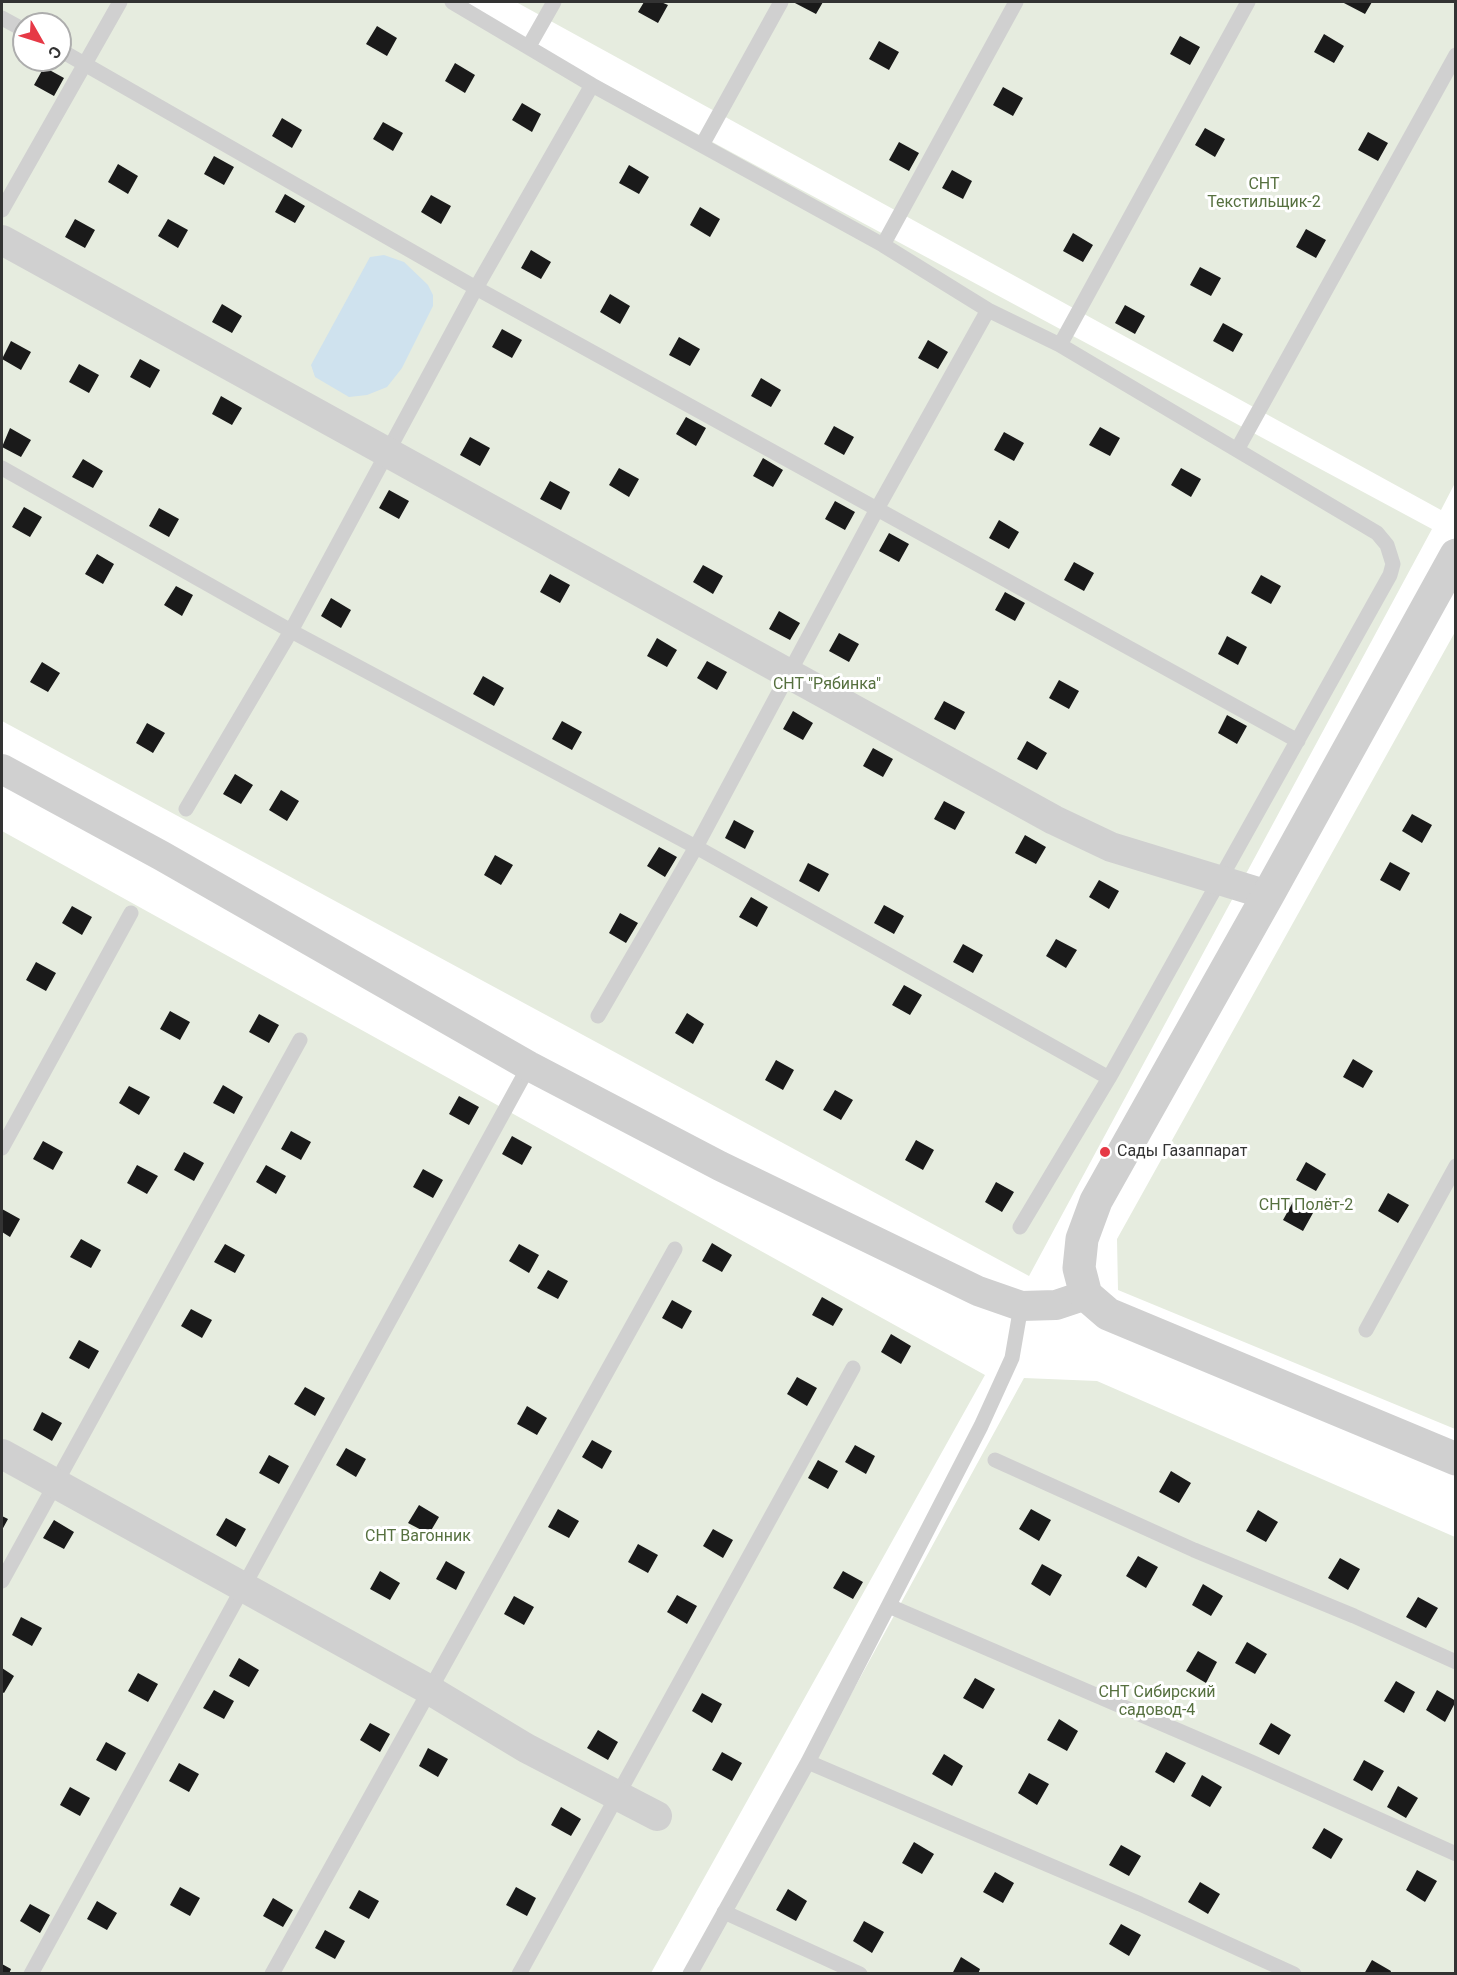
<!DOCTYPE html>
<meta charset="utf-8">
<style>
body{margin:0}
#map{position:relative;width:1457px;height:1975px;overflow:hidden;background:#fff;font-family:Roboto,sans-serif}
canvas{display:block}
.frame{position:absolute;inset:0;border:3px solid #333;pointer-events:none}
.north{position:absolute;left:12px;top:12px;width:60px;height:60px;box-sizing:border-box;background:#fff;border:2px solid #adadad;border-radius:50%;rotate:129deg;font-size:16px;font-weight:700;line-height:24px;text-align:center;color:#333}
.north::after{content:'';display:block;margin:auto;width:21px;height:27px;background:#e63946;clip-path:polygon(50% 0,100% 100%,50% 72%,0 100%)}
</style>
<div id="map">
<canvas width="1457" height="1975"></canvas>
<div class="frame"></div>
<div class="north">С</div>
</div>
<script>
const ctx = document.querySelector('canvas').getContext('2d');
ctx.lineJoin = 'round';
function fill(path, color) { ctx.fillStyle = color; ctx.fill(path, 'evenodd'); }
const toPath = rows => new Path2D(rows.map(r => 'M' + r).join(''));
function stroke(path, color, width, dash) { ctx.strokeStyle = color; ctx.lineWidth = width; ctx.lineCap = dash ? 'butt' : 'round'; ctx.setLineDash(dash || []); ctx.stroke(path); }
function write(font, color, halo, rows, align = 'center') {
  ctx.font = font + ' Roboto,sans-serif'; ctx.lineWidth = 6; ctx.setLineDash([]); ctx.textBaseline = 'middle'; ctx.strokeStyle = halo; ctx.fillStyle = color; for (const [text, x, y, turn = 0] of rows) {
    ctx.save(); ctx.translate(x, y); ctx.rotate((+turn || 0) * Math.PI / 180); ctx.textAlign = isNaN(turn) ? turn : align; if (halo) ctx.strokeText(text, 0, 0); ctx.fillText(text, 0, 0); ctx.restore();
  }
}
fill(toPath([
 [2,2,452,2,1432,529,1029,1276,2,721],
 [24,24,60,24,60,60,24,60],
 [516,2,1455,2,1455,483,1441,510],
 [1455,632,1455,1429,1118,1290,1117,1239],
 [2,831,985,1375,651,1973,2,1973],
 [1024,1378,1097,1381,1455,1537,1455,1973,698,1974]
]), '#e6ecdf');
fill(toPath([
 [384,255,404,262,428,285,433,295,433,306,402,368,387,387,367,395,349,397,315,377,311,365,370,257]
]), '#cfe2ee');
fill(toPath([
 [644,2,661,2,668,5,658,23,638,12],
 [793,2,823,2,816,14],
 [1342,2,1372,2,1365,14],
 [377,26,397,38,387,56,366,44],
 [1324,34,1344,46,1334,63,1314,52],
 [1180,36,1200,47,1190,65,1170,54],
 [879,41,899,52,889,70,869,59],
 [455,63,475,75,465,93,445,81],
 [44,67,64,78,54,96,34,85],
 [1003,87,1023,98,1013,116,993,105],
 [522,103,541,114,532,132,512,120],
 [282,118,302,130,292,148,272,136],
 [383,122,403,133,393,151,373,139],
 [1205,128,1225,139,1215,157,1195,145],
 [1368,132,1388,143,1378,161,1358,150],
 [899,142,919,153,909,171,889,160],
 [214,156,234,167,224,185,204,174],
 [118,164,138,176,128,194,108,182],
 [629,165,649,177,639,194,619,183],
 [952,170,972,181,963,199,942,188],
 [285,194,305,206,295,223,275,212],
 [431,195,451,206,441,224,421,212],
 [700,207,720,219,710,237,690,225],
 [75,219,95,230,85,248,65,237],
 [168,219,188,230,178,248,158,236],
 [1306,229,1326,240,1316,258,1296,247],
 [1073,233,1093,245,1083,262,1063,251],
 [531,250,551,262,541,279,521,268],
 [1200,267,1221,278,1211,296,1190,285],
 [610,294,630,306,620,324,600,312],
 [222,304,242,316,232,333,212,322],
 [1125,305,1145,316,1135,334,1115,323],
 [1223,323,1243,334,1233,352,1213,341],
 [502,329,522,340,512,358,492,347],
 [679,337,700,349,690,366,669,355],
 [928,340,948,352,938,369,918,358],
 [11,341,31,352,21,370,2,359],
 [140,359,160,370,150,388,130,377],
 [79,364,99,375,89,393,69,382],
 [761,378,781,390,771,407,751,396],
 [221,396,242,408,232,425,212,414],
 [686,417,706,428,696,446,676,434],
 [834,426,854,437,844,455,824,444],
 [1100,427,1120,438,1110,456,1089,445],
 [10,428,31,440,21,457,2,447],
 [1004,432,1024,443,1014,461,994,450],
 [470,437,490,448,480,466,460,455],
 [763,458,783,470,773,487,753,476],
 [83,459,103,471,93,488,72,477],
 [619,468,639,479,629,497,609,485],
 [1181,468,1201,479,1191,497,1171,485],
 [550,481,570,492,561,510,540,499],
 [389,490,409,501,399,519,379,508],
 [835,501,855,512,845,530,825,519],
 [24,507,42,517,30,537,12,527],
 [159,508,179,519,169,537,149,526],
 [999,520,1019,532,1009,549,989,538],
 [889,533,909,544,899,562,879,551],
 [97,554,114,564,103,584,85,574],
 [1074,562,1094,573,1084,591,1064,580],
 [703,565,723,576,713,594,693,582],
 [550,574,570,585,560,603,540,592],
 [1261,575,1281,586,1271,604,1251,593],
 [176,586,193,595,182,616,164,605],
 [1005,592,1025,603,1015,621,995,610],
 [331,598,351,610,341,628,321,616],
 [779,611,800,623,790,640,769,629],
 [839,633,859,644,849,662,829,651],
 [1227,636,1247,647,1238,665,1218,654],
 [657,638,677,650,667,667,647,656],
 [707,661,727,672,717,690,697,678],
 [42,662,60,673,48,692,30,682],
 [483,676,504,688,494,706,473,694],
 [1059,680,1079,691,1069,709,1049,698],
 [944,701,965,712,955,730,934,719],
 [793,711,813,723,803,740,783,729],
 [1227,715,1247,726,1237,744,1218,733],
 [562,721,582,732,572,750,552,739],
 [147,723,165,733,153,753,136,743],
 [1027,741,1047,753,1037,770,1017,759],
 [873,748,893,759,883,777,863,766],
 [235,774,253,785,241,804,223,794],
 [281,790,299,801,287,821,269,810],
 [944,801,965,812,955,830,934,819],
 [1412,814,1432,825,1422,843,1402,831],
 [734,820,754,831,745,849,725,838],
 [1025,835,1046,847,1036,864,1015,853],
 [659,847,677,857,665,877,647,866],
 [495,855,513,865,501,885,484,875],
 [1390,862,1410,873,1400,891,1380,880],
 [808,863,829,874,819,892,799,881],
 [1099,880,1119,891,1109,909,1089,897],
 [751,897,768,907,757,927,739,917],
 [884,905,904,916,894,934,874,923],
 [72,906,92,917,82,935,62,923],
 [620,913,638,923,626,943,609,933],
 [1056,939,1077,950,1066,968,1046,956],
 [963,944,983,955,973,973,953,962],
 [36,962,56,973,46,991,26,980],
 [904,985,922,995,910,1015,892,1005],
 [170,1011,190,1022,180,1040,160,1029],
 [687,1013,704,1024,693,1044,675,1033],
 [259,1014,279,1025,269,1043,249,1032],
 [1353,1059,1373,1071,1363,1088,1343,1077],
 [776,1060,794,1070,783,1090,765,1080],
 [223,1085,243,1097,234,1114,213,1103],
 [129,1086,150,1097,139,1115,119,1103],
 [835,1090,853,1100,841,1120,823,1110],
 [459,1096,479,1107,469,1125,449,1114],
 [291,1131,311,1142,301,1160,281,1149],
 [512,1136,532,1147,522,1165,502,1154],
 [916,1140,934,1150,923,1170,905,1160],
 [43,1141,63,1152,53,1170,33,1159],
 [184,1152,204,1163,194,1181,174,1170],
 [1306,1162,1326,1174,1316,1191,1296,1180],
 [137,1165,158,1176,147,1194,127,1183],
 [266,1165,286,1176,276,1194,256,1182],
 [423,1169,443,1180,433,1198,413,1187],
 [996,1182,1014,1192,1002,1212,985,1202],
 [1388,1193,1409,1205,1398,1223,1378,1211],
 [1293,1202,1313,1213,1303,1231,1283,1220],
 [2,1209,20,1219,10,1237,2,1232],
 [81,1239,101,1250,91,1268,70,1257],
 [712,1243,732,1255,722,1272,702,1261],
 [225,1244,245,1255,235,1273,214,1262],
 [519,1244,539,1255,529,1273,509,1261],
 [548,1270,568,1281,558,1299,537,1288],
 [822,1297,843,1309,833,1326,812,1315],
 [672,1300,692,1311,682,1329,662,1318],
 [191,1309,212,1320,202,1338,181,1326],
 [891,1334,911,1346,901,1364,881,1352],
 [79,1340,99,1351,89,1369,69,1358],
 [797,1377,817,1388,807,1406,787,1394],
 [305,1387,325,1398,315,1416,294,1404],
 [527,1406,547,1418,537,1435,517,1424],
 [42,1412,62,1423,52,1441,33,1430],
 [592,1440,612,1451,602,1469,582,1457],
 [855,1445,875,1456,866,1474,845,1462],
 [346,1448,366,1459,356,1477,336,1465],
 [269,1455,289,1466,279,1484,259,1473],
 [818,1460,838,1471,828,1489,808,1478],
 [1171,1471,1191,1483,1179,1503,1159,1492],
 [419,1505,439,1517,429,1534,408,1523],
 [558,1509,579,1521,569,1538,548,1527],
 [1031,1509,1051,1520,1039,1541,1019,1529],
 [1258,1510,1278,1522,1266,1542,1246,1531],
 [2,1516,8,1519,2,1530],
 [226,1518,246,1529,236,1547,216,1535],
 [54,1520,74,1532,64,1549,43,1538],
 [713,1529,733,1540,723,1558,703,1546],
 [638,1544,658,1555,648,1573,628,1562],
 [1138,1556,1158,1567,1146,1588,1126,1576],
 [1340,1558,1360,1569,1348,1590,1328,1578],
 [446,1561,465,1572,456,1590,436,1579],
 [1042,1564,1062,1575,1050,1596,1031,1584],
 [380,1571,400,1583,390,1600,370,1589],
 [843,1571,863,1582,853,1599,833,1588],
 [1203,1584,1223,1596,1211,1616,1192,1605],
 [677,1595,697,1606,687,1624,667,1612],
 [514,1596,534,1607,524,1625,504,1614],
 [1418,1597,1438,1608,1426,1628,1406,1617],
 [21,1617,42,1628,32,1646,12,1635],
 [1247,1642,1267,1654,1255,1674,1235,1663],
 [1198,1651,1217,1662,1206,1683,1186,1671],
 [239,1658,259,1670,249,1687,229,1676],
 [2,1668,14,1676,4,1693,2,1692],
 [138,1673,158,1684,148,1702,128,1691],
 [975,1678,995,1689,983,1709,963,1698],
 [1396,1681,1415,1692,1404,1713,1384,1701],
 [214,1690,234,1701,224,1719,203,1708],
 [1437,1690,1456,1701,1445,1722,1426,1710],
 [702,1693,722,1704,712,1723,692,1711],
 [1059,1719,1078,1731,1067,1751,1047,1740],
 [370,1723,390,1734,380,1752,360,1740],
 [1271,1723,1291,1735,1279,1755,1259,1744],
 [598,1730,618,1742,608,1760,587,1748],
 [106,1742,126,1753,116,1771,96,1760],
 [428,1748,448,1759,438,1777,419,1766],
 [722,1752,742,1763,732,1781,712,1770],
 [1166,1752,1186,1763,1174,1783,1155,1772],
 [944,1754,963,1766,952,1786,932,1774],
 [1364,1760,1384,1771,1372,1791,1353,1780],
 [179,1763,199,1774,189,1792,169,1781],
 [1029,1773,1049,1784,1037,1805,1018,1793],
 [1202,1775,1222,1787,1210,1807,1191,1796],
 [1398,1786,1418,1798,1406,1818,1387,1807],
 [70,1787,90,1798,80,1816,60,1805],
 [561,1807,581,1819,571,1836,551,1825],
 [1324,1828,1343,1839,1331,1859,1312,1848],
 [914,1842,934,1854,922,1874,902,1863],
 [1121,1845,1141,1856,1129,1876,1109,1865],
 [1417,1870,1437,1881,1425,1902,1406,1890],
 [995,1872,1014,1883,1003,1903,983,1892],
 [1200,1882,1220,1894,1208,1914,1188,1902],
 [180,1887,200,1898,190,1916,170,1905],
 [516,1887,536,1898,527,1916,506,1905],
 [788,1889,807,1901,796,1921,776,1910],
 [359,1890,379,1901,369,1919,349,1908],
 [273,1898,293,1910,283,1927,263,1916],
 [97,1901,117,1913,107,1930,87,1919],
 [30,1904,50,1915,40,1933,20,1921],
 [864,1921,884,1932,872,1953,853,1941],
 [1121,1924,1141,1935,1129,1956,1109,1944],
 [325,1930,345,1941,335,1959,315,1948],
 [961,1957,980,1969,978,1974,952,1974],
 [1372,1960,1391,1971,1390,1974,1364,1974],
 [2,1964,11,1969,9,1974,2,1974]
]), '#1a1a1a');
stroke(toPath([
 [452,2,592,85,883,245,988,310,1060,345,1377,533,1387,545,1393,564,1390,575,1109,1078,1020,1227],
 [2,18,24,30],
 [529,46,554,2],
 [60,50,476,288,1298,741],
 [702,145,781,2],
 [2,210,120,2],
 [883,245,1016,2],
 [1060,345,1248,2],
 [1238,448,1456,55],
 [2,468,291,631,696,847,1109,1078],
 [186,809,291,631,476,288,592,85],
 [598,1016,696,847,877,509,988,310],
 [2,1148,131,913],
 [1366,1330,1456,1166],
 [995,1460,1194,1550,1354,1616,1456,1662],
 [2,1581,300,1040],
 [889,1606,1251,1762,1456,1854],
 [808,1762,1140,1904,1294,1974],
 [724,1912,860,1974],
 [31,1974,529,1066],
 [272,1974,675,1249],
 [519,1974,853,1368],
 [690,1974,808,1762,981,1426,1012,1358,1021,1306]
]), '#d0d0d0', 15);
stroke(toPath([
 [2,240,1054,820,1111,847,1268,895],
 [2,769,162,856,529,1066,720,1166,978,1291,1021,1306,1056,1305,1086,1295],
 [2,1454,428,1689,526,1748,657,1816]
]), '#d0d0d0', 30);
stroke(toPath([
 [1456,555,1268,895,1096,1201,1082,1239,1079,1268,1086,1295,1108,1314,1456,1459]
]), '#d0d0d0', 33);
for (const [x, y, r, color] of [
 [1105,1152,6,"#e63946"]
]) { const dot = new Path2D(); dot.arc(x, y, r, 0, 2 * Math.PI); ctx.fillStyle = color; ctx.fill(dot); stroke(dot, '#fff', 2); }
write('16px', '#56703f', '#fff', [
 ["СНТ",1264,185],
 ["Текстильщик-2",1264,203],
 ["СНТ \"Рябинка\"",827,685],
 ["СНТ Полёт-2",1306,1206],
 ["СНТ Вагонник",418,1537],
 ["СНТ Сибирский",1157,1693],
 ["садовод-4",1157,1711]
]);
write('16px', '#333', '#fff', [
 ["Сады Газаппарат",1117,1152]
], 'left');
</script>
